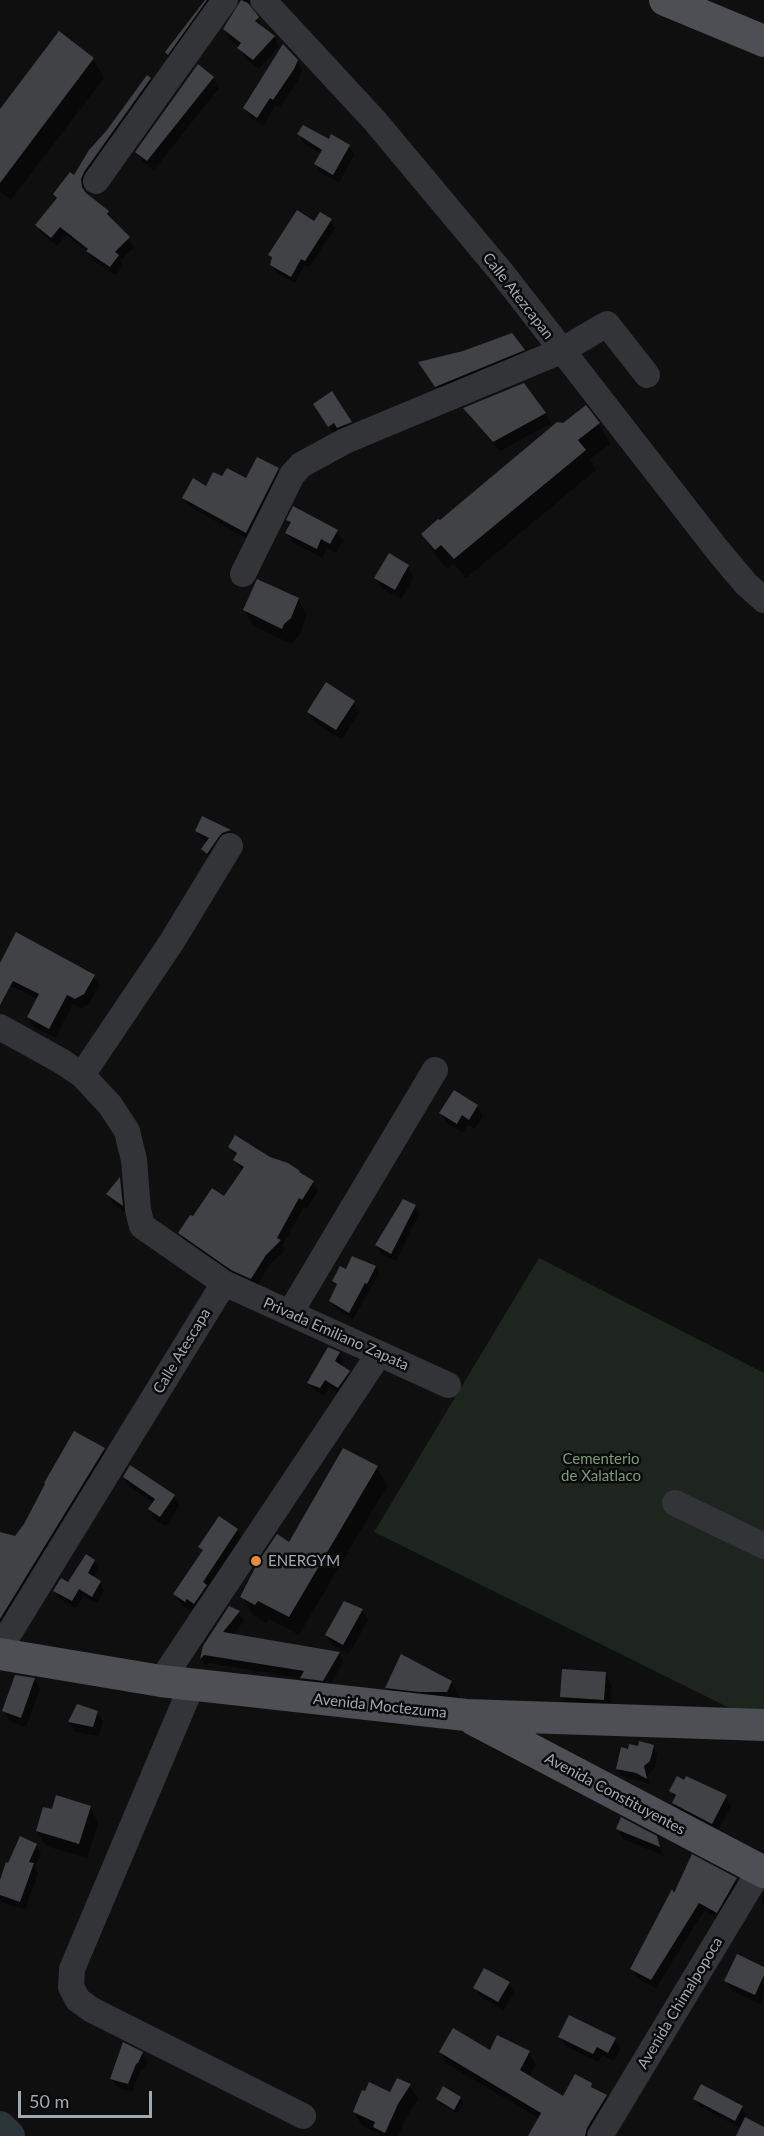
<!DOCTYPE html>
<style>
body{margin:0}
#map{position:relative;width:764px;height:2136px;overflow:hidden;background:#0f0f10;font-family:Lato,sans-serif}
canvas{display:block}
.scale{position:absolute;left:18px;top:2091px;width:134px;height:27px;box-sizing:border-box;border:3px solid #a1a8b0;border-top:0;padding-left:8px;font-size:18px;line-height:21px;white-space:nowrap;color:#a1a8b0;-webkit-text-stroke:4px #0a0a0b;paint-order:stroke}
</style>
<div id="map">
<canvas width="764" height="2136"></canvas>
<div class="scale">50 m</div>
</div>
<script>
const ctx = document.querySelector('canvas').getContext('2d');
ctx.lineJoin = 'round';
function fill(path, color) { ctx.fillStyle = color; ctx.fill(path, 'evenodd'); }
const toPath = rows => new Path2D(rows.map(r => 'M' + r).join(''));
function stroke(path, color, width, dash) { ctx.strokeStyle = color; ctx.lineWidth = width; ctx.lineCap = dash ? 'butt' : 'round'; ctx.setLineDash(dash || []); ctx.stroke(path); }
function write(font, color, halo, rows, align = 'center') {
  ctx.font = font + ' Lato,sans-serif'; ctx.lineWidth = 5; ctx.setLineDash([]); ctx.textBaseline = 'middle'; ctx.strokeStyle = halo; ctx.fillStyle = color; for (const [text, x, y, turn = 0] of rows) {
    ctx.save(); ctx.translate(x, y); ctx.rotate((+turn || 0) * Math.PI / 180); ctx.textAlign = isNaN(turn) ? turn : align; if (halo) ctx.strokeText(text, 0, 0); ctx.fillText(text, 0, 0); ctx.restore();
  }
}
fill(toPath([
 [539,1258,764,1373,764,1723,760,1723,374,1532]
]), '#1e241e');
fill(toPath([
 [206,0,219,0,172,62,166,52],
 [241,0,251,0,254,5,254,13,263,28,274,37,279,46,259,69,245,58,240,47,230,39,224,29],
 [59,33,93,59,104,78,11,200,0,192,0,111],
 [297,61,302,70,299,79,279,108,275,106,263,126,250,117,245,108],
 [198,66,213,78,219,88,154,170,143,162,137,152],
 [150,79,155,88,88,182,85,189,86,195,108,212,134,247,120,261,123,265,116,275,92,260,88,252,66,235,57,246,42,234,37,225,58,199,55,194,74,177],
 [299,134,349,146,354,155,339,183,321,173,316,164,322,154,304,143],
 [331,221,335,228,309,267,305,265,295,283,276,272,272,265,273,260,270,255,314,223],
 [512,334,529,360,442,397,426,373],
 [331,393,350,423,356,432,335,436,321,414],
 [585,407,599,424,610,444,590,459,596,470,466,578,453,563,447,569,434,553,422,534],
 [466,409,545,413,551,423,500,451,471,418],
 [277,469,282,478,251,541,189,506,184,498,207,488,223,478,247,480],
 [288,520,337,531,343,541,336,553,327,548,322,558,293,543,287,533,291,525],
 [389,555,408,567,414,577,401,599,382,588,376,578],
 [298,599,307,615,300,634,291,644,253,625,244,610],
 [354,702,359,712,342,739,314,722,309,712],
 [203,818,230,831,234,839,213,862,203,849,207,842,202,839,197,830],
 [0,966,94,976,99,986,89,1004,81,1008,73,1004,55,1038,34,1027,28,1017,38,999,3,982,0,976],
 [477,1106,483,1116,475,1129,468,1125,462,1133,447,1123,441,1113],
 [230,1147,269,1158,313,1182,318,1191,307,1208,304,1207,282,1246,285,1250,270,1264,256,1287,238,1279,185,1242,180,1233,194,1218,224,1198,243,1171,234,1160,235,1156],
 [120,1179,125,1188,127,1214,114,1204,108,1195],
 [415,1206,419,1214,396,1261,381,1254,377,1245],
 [375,1267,379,1274,353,1319,335,1308,331,1301,337,1287,333,1281,347,1271],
 [339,1353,343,1361,340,1367,348,1372,353,1380,343,1395,329,1387,324,1395,314,1390,309,1383],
 [104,1449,109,1458,0,1636,0,1535,16,1538,25,1524,46,1485],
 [377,1467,387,1486,299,1635,269,1619,266,1623,253,1615,242,1596,289,1544],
 [124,1477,174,1496,179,1506,166,1526,155,1520,150,1510,154,1503,130,1487],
 [237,1530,243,1540,200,1613,193,1608,191,1611,181,1604,175,1594,203,1553,200,1547],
 [94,1561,99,1568,93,1578,100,1582,104,1590,97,1603,83,1596,76,1608,59,1598,55,1591,68,1584],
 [229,1608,239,1613,244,1621,233,1635,339,1653,343,1662,328,1689,306,1687,301,1678,209,1663,206,1667,202,1659,204,1646],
 [362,1610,368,1620,349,1654,332,1645,326,1635],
 [606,1674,611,1684,610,1710,568,1707,562,1697],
 [34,1679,40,1689,26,1727,10,1721,4,1711],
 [451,1682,460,1697,456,1706,395,1703,387,1688],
 [97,1712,103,1722,99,1736,75,1732,69,1722],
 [653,1746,658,1754,654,1769,648,1774,650,1785,641,1781,622,1776,617,1768,629,1751],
 [671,1791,725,1796,731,1806,717,1833,680,1813,674,1803,676,1800],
 [90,1807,98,1823,87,1858,46,1846,37,1831,53,1811],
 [617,1828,655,1837,664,1856,623,1839],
 [36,1845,41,1853,35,1868,38,1873,25,1910,2,1902,0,1899,0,1884],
 [692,1856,736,1880,742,1888,722,1921,704,1911,656,1988,637,1978,632,1969,674,1895],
 [764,1895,764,1907,761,1901],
 [764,1969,764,1996,760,2004,732,1991,726,1981],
 [509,1983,514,1993,504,2010,481,1997,475,1988],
 [560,2037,615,2039,620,2049,614,2061,602,2055,598,2062,566,2046],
 [441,2052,529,2053,536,2065,529,2077,563,2098,591,2085,595,2090,606,2096,613,2108,596,2136,530,2136,540,2119,447,2064],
 [142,2053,147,2062,142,2071,140,2071,132,2092,117,2087,112,2078],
 [409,2085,418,2099,406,2118,398,2136,380,2136,378,2133,362,2126,354,2112],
 [460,2098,463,2103,457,2113,440,2104,437,2099],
 [695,2099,742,2107,746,2114,744,2118,764,2128,764,2136,738,2136,741,2128,699,2106]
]), '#0007');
stroke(toPath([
 [0,2127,9,2136]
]), '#2c353a', 32);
fill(toPath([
 [205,0,207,0,168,55,165,52],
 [241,0,248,3,259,17,255,21,275,36,253,60,237,48,241,43,223,29],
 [59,31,94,58,0,183,0,109],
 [283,44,298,60,294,69,273,100,270,98,257,118,243,108],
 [198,64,214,77,147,161,135,152],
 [147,75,151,78,84,172,81,179,82,187,86,193,109,211,107,214,130,237,115,252,119,255,110,267,86,251,88,249,60,227,51,238,35,225,57,198,53,194,70,172,74,175,89,150,107,130],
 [303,125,329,139,331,134,350,145,333,175,314,164,322,150,297,134],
 [297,210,314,221,320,212,332,219,305,261,301,259,291,277,270,265,272,257,268,255],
 [512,333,525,350,435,387,418,362,463,351],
 [524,383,546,413,493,442,463,408],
 [332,391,352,422,337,428,334,423,328,427,313,404],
 [586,405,600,423,578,440,586,450,454,559,441,545,435,550,421,534,438,519,440,520,557,422,563,423],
 [257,457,279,468,246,533,182,498,193,478,206,486,213,472,222,476,227,468,246,478],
 [293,506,338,530,330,544,321,539,317,549,285,533,291,522,286,520],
 [389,553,409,565,395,590,374,578],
 [257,579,299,598,291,618,284,624,282,629,243,610],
 [326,682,355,701,336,730,307,712],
 [202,816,231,830,222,833,218,838,207,854,201,849,209,838,195,831],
 [16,932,95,975,84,994,75,999,67,995,49,1029,27,1017,39,994,13,981,0,1005,0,963],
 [454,1090,478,1105,469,1120,462,1115,457,1124,439,1113],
 [235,1135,270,1157,288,1163,300,1171,299,1172,314,1181,302,1200,299,1198,277,1238,281,1240,266,1255,251,1279,231,1270,178,1233,190,1215,193,1216,212,1188,224,1196,244,1167,233,1160,237,1153,228,1147],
 [120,1177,123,1206,106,1194],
 [403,1199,416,1205,391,1254,375,1245],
 [352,1256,376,1266,367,1284,365,1283,349,1313,329,1301,337,1284,332,1281,340,1266,346,1269],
 [328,1347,340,1352,335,1361,350,1371,338,1388,325,1380,320,1388,307,1383],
 [74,1431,105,1448,0,1619,0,1532,15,1536,24,1524,45,1484,44,1483],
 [343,1448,378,1466,289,1617,258,1601,255,1605,240,1597,258,1562,277,1534,289,1542],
 [130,1465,175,1495,160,1517,148,1509,155,1499,123,1477],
 [219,1516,238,1529,203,1582,207,1585,194,1604,187,1599,185,1602,173,1594,203,1550,198,1547],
 [86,1554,95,1560,88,1573,101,1581,92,1597,79,1589,72,1601,53,1591,61,1578,68,1582],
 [344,1601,363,1609,343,1645,325,1635],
 [229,1606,240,1611,223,1632,340,1652,323,1681,300,1678,304,1671,204,1655,200,1659,203,1646],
 [401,1654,452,1681,447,1692,419,1692,385,1688],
 [562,1669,606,1672,604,1700,560,1697],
 [15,1675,35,1678,21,1718,2,1711],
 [77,1704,98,1711,93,1727,68,1722],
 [639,1741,654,1745,650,1761,644,1766,647,1779,636,1773,616,1769,621,1747,628,1749,629,1744,638,1746],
 [677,1776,684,1780,686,1776,727,1795,712,1824,672,1803,676,1795,669,1791],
 [56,1795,91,1806,79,1844,36,1831,43,1807,52,1809],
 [621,1817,657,1836,660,1847,616,1829],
 [20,1836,37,1844,29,1862,34,1863,20,1902,0,1895,0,1880,6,1862,8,1863],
 [692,1854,737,1878,717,1913,699,1903,651,1980,630,1969,672,1889,674,1893],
 [737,1954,764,1967,764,1975,755,1995,724,1981],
 [484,1968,510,1982,498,2002,473,1988],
 [569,2015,616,2038,608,2053,597,2047,593,2054,558,2037],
 [453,2028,490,2050,497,2035,530,2051,520,2070,563,2096,575,2074,592,2083,591,2087,607,2095,587,2128,585,2136,528,2136,541,2113,439,2052],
 [123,2042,143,2052,138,2063,136,2064,128,2084,110,2079],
 [397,2078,411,2084,398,2104,385,2133,373,2127,375,2122,353,2112,362,2090,365,2091,369,2082,390,2092],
 [701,2084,743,2106,735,2121,693,2099],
 [443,2086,461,2097,454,2110,436,2099],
 [745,2117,764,2127,764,2136,736,2136]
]), '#404246');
stroke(toPath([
 [263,0,375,121,502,273,719,552,746,584,764,600],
 [96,181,225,0],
 [243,574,292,475,301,465,345,441,561,351,607,324,647,375],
 [0,1027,61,1061,82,1075,110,1105,127,1131,134,1160,138,1210,142,1226,224,1283,448,1385],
 [82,1075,171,943,230,846],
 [290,1313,435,1070],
 [675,1503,764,1546],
 [0,1648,224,1283],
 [161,1681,379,1354],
 [192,1685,72,1969,71,1987,78,2000,92,2010,303,2116],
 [600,2136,760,1870]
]), '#323437', 26);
stroke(toPath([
 [665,0,764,41],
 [0,1654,161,1681,466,1715,764,1725],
 [473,1719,764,1872]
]), '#4d4f54', 32);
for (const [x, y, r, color] of [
 [256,1561,6,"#e48d34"]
]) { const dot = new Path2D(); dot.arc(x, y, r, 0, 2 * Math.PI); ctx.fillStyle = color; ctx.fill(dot); stroke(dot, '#0a0a0b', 2); }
write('15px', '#a1a8b0', '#0a0a0b', [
 ["Calle Atezcapan",518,296,52],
 ["Privada Emiliano Zapata",336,1334,24],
 ["Calle Atescapa",182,1351,-59],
 ["Avenida Moctezuma",380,1706,6],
 ["Avenida Constituyentes",615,1794,28],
 ["Avenida Chimalpopoca",680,2003,-59]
]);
write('15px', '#7c9a79', '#0a0a0b', [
 ["Cementerio",601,1459],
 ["de Xalatlaco",601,1476]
]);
write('15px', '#a1a8b0', '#0a0a0b', [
 ["ENERGYM",268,1561]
], 'left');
</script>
